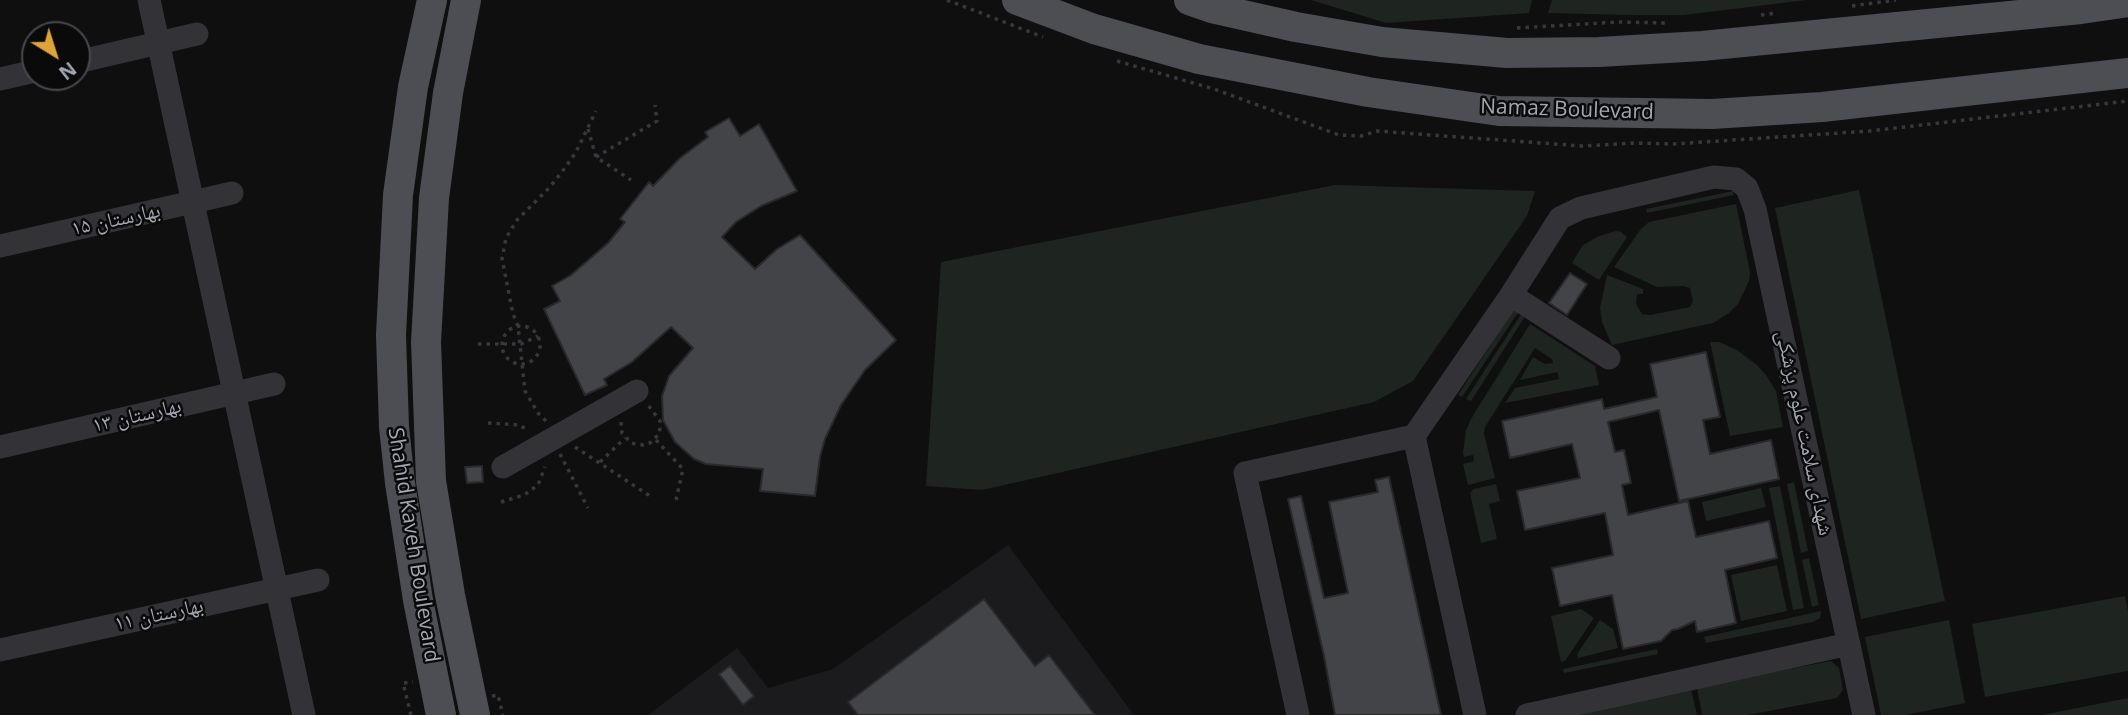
<!DOCTYPE html>
<meta charset="utf-8">
<style>
body{margin:0}
#map{position:relative;width:2128px;height:715px;overflow:hidden;background:#0f0f10;font-family:"Open Sans",sans-serif}
canvas{display:block}
.north{position:absolute;left:21px;top:21px;width:70px;height:70px;box-sizing:border-box;background:#0a0a0b;border:2px solid #47484d;border-radius:50%;rotate:142deg;font-size:19px;font-weight:700;line-height:28px;text-align:center;color:#a2a6b0}
.north::after{content:'';display:block;margin:auto;width:24px;height:32px;background:#dea339;clip-path:polygon(50% 0,100% 100%,50% 72%,0 100%)}
</style>
<div id="map">
<canvas width="2128" height="715"></canvas>
<div class="north">N</div>
</div>
<script>
const ctx = document.querySelector('canvas').getContext('2d');
ctx.lineJoin = 'round';
function fill(path, color) { ctx.fillStyle = color; ctx.fill(path, 'evenodd'); }
const toPath = rows => new Path2D(rows.map(r => 'M' + r).join(''));
function stroke(path, color, width, dash) { ctx.strokeStyle = color; ctx.lineWidth = width; ctx.lineCap = dash ? 'butt' : 'round'; ctx.setLineDash(dash || []); ctx.stroke(path); }
function write(font, color, halo, rows, align = 'center') {
  ctx.font = font + ' "Open Sans","Noto Naskh Arabic",sans-serif'; ctx.lineWidth = 5; ctx.setLineDash([]); ctx.textBaseline = 'middle'; ctx.strokeStyle = halo; ctx.fillStyle = color; for (const [text, x, y, turn = 0] of rows) {
    ctx.save(); ctx.translate(x, y); ctx.rotate((+turn || 0) * Math.PI / 180); ctx.textAlign = isNaN(turn) ? turn : align; if (halo) ctx.strokeText(text, 0, 0); ctx.fillText(text, 0, 0); ctx.restore();
  }
}
fill(toPath([
 [1008,545,1134,715,648,715,737,648,768,688,833,669]
]), '#1b1b1d');
fill(toPath([
 [1311,0,1532,0,1529,13,1386,23],
 [1552,0,1807,0,1684,15,1628,15,1548,13],
 [1335,185,1535,191,1527,216,1413,381,1374,402,982,490,926,486,941,262],
 [1859,190,1945,601,1861,619,1775,208],
 [1733,191,1734,195,1647,213,1646,209],
 [1736,204,1750,272,1749,281,1738,304,1729,313,1713,323,1612,345,1602,322,1600,308,1607,275,1643,289,1643,294,1637,294,1636,304,1642,314,1651,315,1690,307,1693,301,1690,288,1683,286,1657,287,1614,267,1641,229,1649,222],
 [1616,231,1621,232,1627,237,1599,280,1572,263,1582,246,1590,241,1599,236],
 [1515,308,1519,311,1462,397,1458,395],
 [1522,313,1526,315,1471,401,1466,399],
 [1530,324,1595,366,1599,385,1505,403,1515,388,1559,379,1557,372,1520,380,1533,357,1545,364,1553,363,1552,359,1535,348,1485,427,1484,434,1495,478,1468,485,1463,464,1474,461,1473,455,1464,457,1463,453,1466,430,1471,419],
 [1710,342,1719,342,1737,350,1757,365,1766,375,1776,391,1783,427,1730,436],
 [1794,482,1808,551,1801,553,1787,484],
 [1496,484,1500,501,1489,504,1497,539,1481,543,1470,493,1474,489],
 [1780,486,1804,608,1793,610,1769,488],
 [1761,488,1766,507,1706,521,1702,502],
 [1809,558,1819,605,1812,607,1802,560],
 [1777,565,1787,611,1741,621,1731,575],
 [2125,596,2128,611,2128,671,1985,697,1972,624],
 [1581,609,1594,618,1565,661,1561,662,1551,616],
 [1821,611,1820,618,1813,622,1706,643,1704,637],
 [1600,620,1613,629,1618,648,1578,658,1577,654],
 [1949,620,1965,703,1906,715,1881,715,1865,637],
 [1657,649,1658,654,1564,673,1563,669],
 [1831,661,1839,668,1843,690,1837,698,1748,715,1702,715,1697,687],
 [1691,689,1697,715,1575,715],
 [2128,698,2128,715,2042,715]
]), '#1e241f');
const building = toPath([
 [729,118,740,136,759,124,797,191,761,206,736,222,722,237,755,269,777,249,800,235,896,340,865,370,841,405,825,439,820,457,815,496,760,491,763,469,706,464,694,459,675,442,663,420,662,396,669,376,693,348,671,327,632,362,604,379,607,385,585,395,544,309,560,301,552,286,571,275,608,243,625,222,620,219,649,182,653,186,680,158,708,137,705,132,729,118],
 [1570,273,1587,284,1567,315,1549,303,1570,273],
 [1706,352,1720,417,1703,420,1710,454,1771,440,1779,479,1679,501,1659,410,1608,422,1615,452,1624,450,1631,483,1622,485,1628,515,1688,501,1696,537,1769,521,1777,558,1725,570,1736,623,1697,632,1695,621,1678,629,1672,630,1661,641,1623,649,1612,595,1560,606,1552,568,1613,555,1605,513,1525,530,1517,491,1580,478,1572,444,1510,458,1502,421,1602,399,1604,409,1657,397,1650,364,1706,352],
 [482,466,483,482,467,483,465,467,482,466],
 [1389,477,1441,715,1335,715,1324,656,1288,499,1301,496,1324,598,1348,593,1329,502,1378,492,1375,480,1389,477],
 [984,599,1035,666,1049,655,1095,715,858,715,848,702,984,599],
 [730,666,754,696,743,705,719,674,730,666]
]);
fill(building, '#434448');
stroke(building, '#29292c', 2);
stroke(toPath([
 [947,0,1043,37],
 [1852,6,1896,0],
 [1761,15,1778,13],
 [1517,28,1620,22,1667,23],
 [1117,61,1214,89,1339,135,1361,136,1377,131,1582,146,1634,143,1673,144,1870,131,2128,101],
 [588,129,596,157,631,180],
 [596,157,657,121,655,105],
 '502 345a19 19 0 1 1 38 0a19 19 0 1 1-38 0Z',
 [478,344,521,344,538,336],
 [546,421,538,413,525,391,518,326,513,314,502,259,506,238,517,220,550,187,565,168,576,152,596,111],
 [621,422,622,433,631,443,643,445,650,443,659,434,660,428,660,421,648,405],
 [488,423,519,425,528,430],
 [656,440,683,469,676,500],
 [575,447,650,496],
 [560,454,588,508],
 [600,462,625,438],
 [501,502,524,495,538,485,545,467],
 [492,696,498,695,503,715],
 [411,715,403,683,413,682]
]), '#37383c', 3.5, [3.5, 5]);
stroke(toPath([
 [149,0,304,715],
 [77,62,197,34],
 [0,79,35,71],
 [0,246,232,193],
 [1511,295,1609,358],
 [1414,436,1511,295,1560,218,1581,208,1714,177,1736,179,1747,188,1755,209,1864,715],
 [0,447,274,384],
 [503,467,637,391],
 [0,650,318,580],
 [1298,715,1245,473,1414,436,1475,715],
 [1527,715,1849,644]
]), '#333337', 23);
stroke(toPath([
 [432,0,413,87,398,195,391,335,394,427,400,483,418,600,441,715],
 [466,0,448,93,434,198,426,342,431,481,450,595,475,715],
 [1017,0,1094,29,1199,59,1368,92,1499,111,1712,114,1822,107,2128,73],
 [1189,0,1212,8,1296,27,1382,42,1507,53,1599,52,1702,46,2081,9,2128,2]
]), '#4d4e54', 30);
write('21px', '#a2a6b0', '#0a0a0b', [
 ["Namaz Boulevard",1567,110,2],
 ["بهارستان ۱۵",116,220,-12],
 ["بهارستان ۱۳",137,416,-13],
 ["شهدای سلامت علوم پزشکی",1804,433,78],
 ["Shahid Kaveh Boulevard",413,545,81],
 ["بهارستان ۱۱",159,615,-12]
]);
</script>
